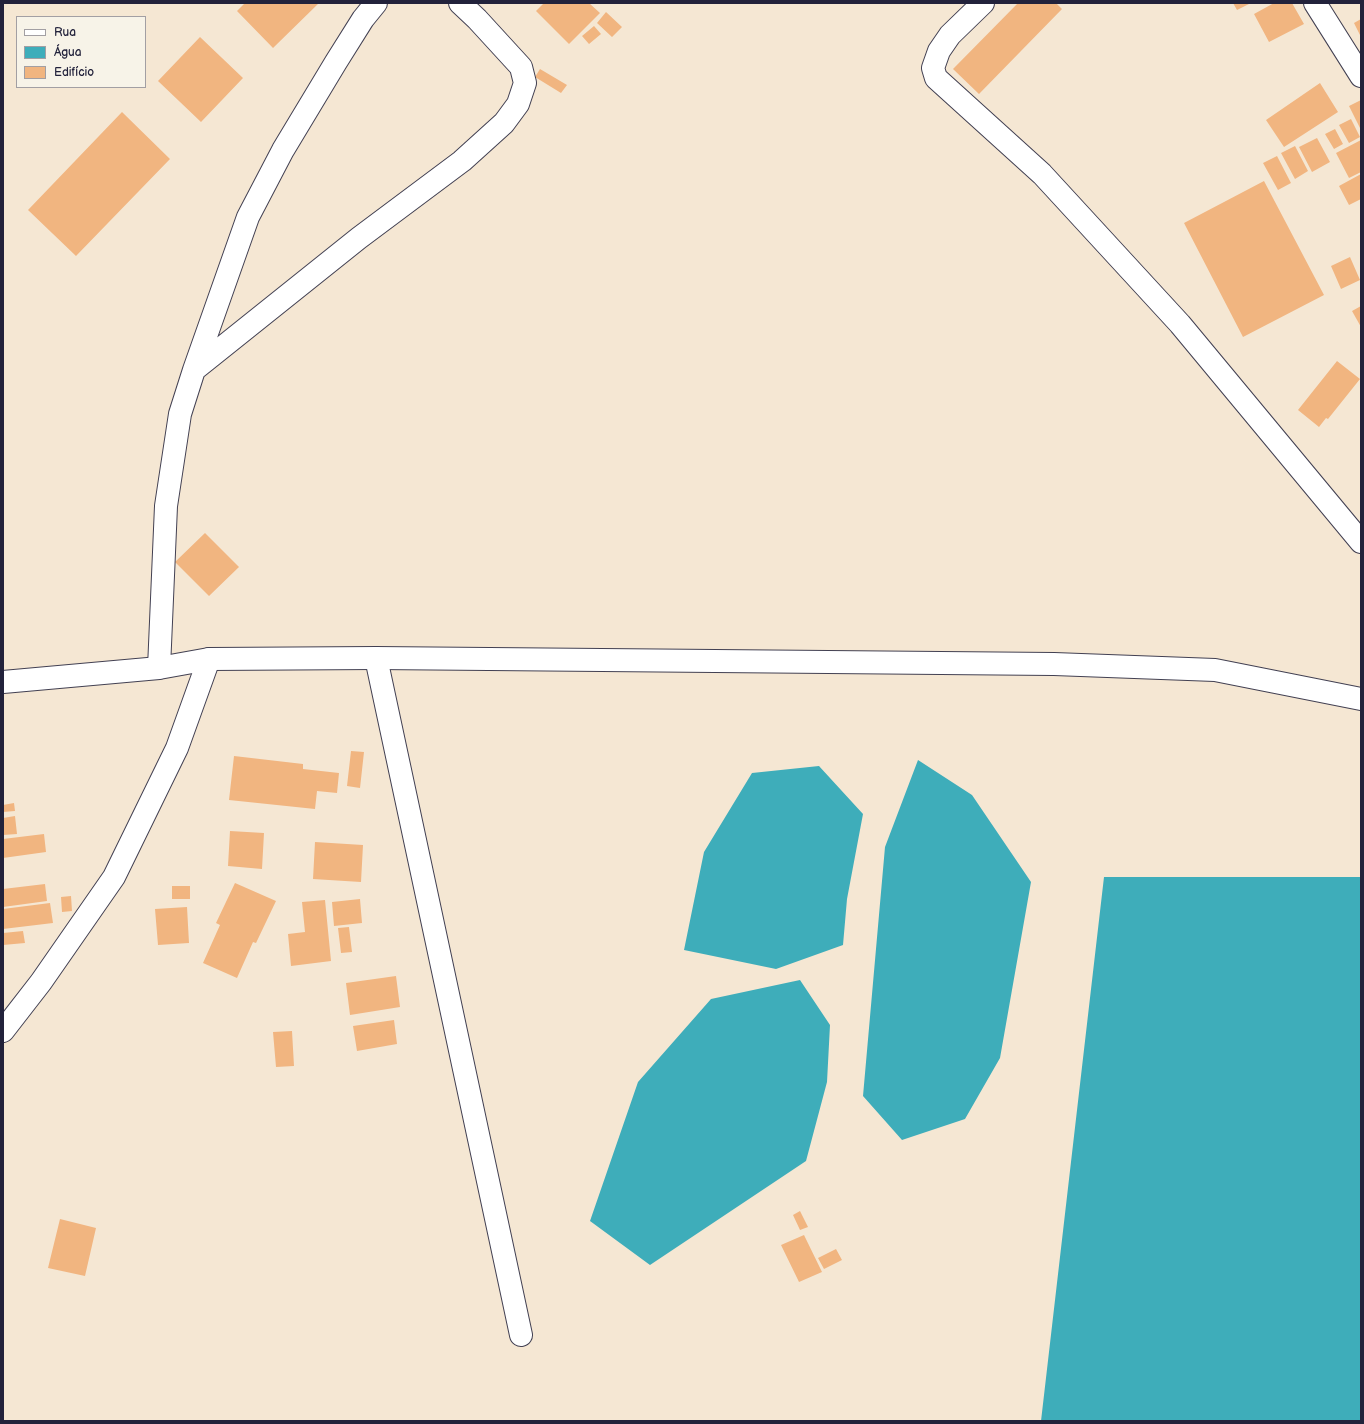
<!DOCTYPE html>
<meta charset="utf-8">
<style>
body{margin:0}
#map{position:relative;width:1364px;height:1424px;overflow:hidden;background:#f5e7d3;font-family:"Balsamiq Sans",sans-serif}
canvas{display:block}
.frame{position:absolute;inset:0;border:4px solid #22223b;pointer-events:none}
.legend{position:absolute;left:16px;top:16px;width:130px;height:72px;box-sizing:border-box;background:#f7f3e8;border:1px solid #a29fa3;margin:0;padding:5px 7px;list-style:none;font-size:12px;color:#22223b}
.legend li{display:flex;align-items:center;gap:8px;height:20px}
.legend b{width:20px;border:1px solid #a29fa3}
</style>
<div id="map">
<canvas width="1364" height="1424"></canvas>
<div class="frame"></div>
<ul class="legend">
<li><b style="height:5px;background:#fff"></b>Rua</li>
<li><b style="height:11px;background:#3eadba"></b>Água</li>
<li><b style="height:11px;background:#f1b580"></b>Edifício</li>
</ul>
</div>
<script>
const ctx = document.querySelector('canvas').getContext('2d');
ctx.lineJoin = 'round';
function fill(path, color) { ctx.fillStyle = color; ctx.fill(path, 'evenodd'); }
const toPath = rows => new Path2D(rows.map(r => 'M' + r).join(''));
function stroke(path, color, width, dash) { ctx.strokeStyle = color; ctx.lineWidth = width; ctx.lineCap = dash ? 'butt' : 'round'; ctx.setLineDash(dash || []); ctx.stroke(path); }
fill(toPath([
 [918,760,972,795,1031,882,1000,1058,965,1119,902,1140,863,1096,885,847],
 [819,766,863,814,847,899,843,945,776,969,684,950,704,852,752,773],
 [1104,877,1361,877,1361,1421,1041,1421],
 [800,980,830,1025,827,1082,806,1161,650,1265,590,1221,638,1082,711,999]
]), '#3eadba');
fill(toPath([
 [245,3,319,3,273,48,237,11],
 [544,3,589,3,600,13,569,44,536,11],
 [1018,3,1056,3,1062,9,979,94,953,69],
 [1233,3,1251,3,1237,10],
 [1274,3,1292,3,1304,24,1269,42,1254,14],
 [606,12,622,27,612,37,597,23],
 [1361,19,1361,37,1354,23],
 [594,26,601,34,589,44,582,36],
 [200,37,243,78,201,122,158,81],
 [540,69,567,85,561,93,535,77],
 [1320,83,1338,112,1284,147,1266,120],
 [1361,100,1361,130,1349,106],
 [122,112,170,159,76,256,28,210],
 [1351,119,1360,137,1349,143,1339,125],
 [1335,129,1343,144,1334,149,1325,134],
 [1317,138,1330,162,1312,172,1299,147],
 [1361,140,1361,172,1349,178,1336,153],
 [1295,146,1308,171,1295,179,1281,153],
 [1277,156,1291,183,1278,190,1263,163],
 [1361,174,1361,199,1349,205,1339,186],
 [1264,181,1324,295,1243,337,1184,223],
 [1350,257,1360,280,1341,289,1331,266],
 [1361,306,1361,327,1352,311],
 [1337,361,1360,379,1328,419,1326,418,1319,427,1298,410],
 [205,533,239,567,209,596,175,562],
 [351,751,364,752,360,788,347,786],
 [234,756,303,764,303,769,339,773,337,793,317,791,315,809,229,800],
 [14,803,15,811,3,812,3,805],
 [15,816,17,834,3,835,3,818],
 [230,831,264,833,262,869,228,866],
 [44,834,46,852,3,858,3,839],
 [315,842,363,845,361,882,313,879],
 [235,883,276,901,256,943,253,942,237,978,203,963,220,925,216,923],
 [45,884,47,901,3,907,3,889],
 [172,886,190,886,190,899,172,899],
 [71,896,72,911,62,912,61,897],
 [360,899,362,923,334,926,332,902],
 [325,900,331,961,291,966,288,934,305,932,302,902],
 [50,903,53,923,3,929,3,909],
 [187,907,189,943,158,945,155,909],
 [349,927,352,952,341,953,338,928],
 [23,931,25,943,3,945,3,933],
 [396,976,400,1007,350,1015,346,983],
 [394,1020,397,1044,357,1051,353,1026],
 [292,1031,294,1066,276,1067,273,1032],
 [800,1211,808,1227,800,1230,793,1215],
 [60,1219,96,1228,85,1276,48,1268],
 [804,1235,822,1272,799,1282,781,1245],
 [836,1249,842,1260,824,1269,818,1258]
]), '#f1b580');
const minor = toPath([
 [983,3,950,35,939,51,933,68,936,78,1042,174,1180,324,1361,542],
 [1315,3,1361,76],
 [194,370,359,238,462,161,504,123,518,104,525,83,521,67,477,19,460,3],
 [376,658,521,1335],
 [159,668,166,506,180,414,194,370,248,217,283,150,336,62,363,19,376,3],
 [3,1031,41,982,114,877,177,748,209,659]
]);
const major = toPath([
 [3,682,159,668,209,659,376,658,1054,664,1215,670,1361,699]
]);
stroke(minor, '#424052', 24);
stroke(major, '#424052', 24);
stroke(minor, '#fff', 22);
stroke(major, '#fff', 22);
</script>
